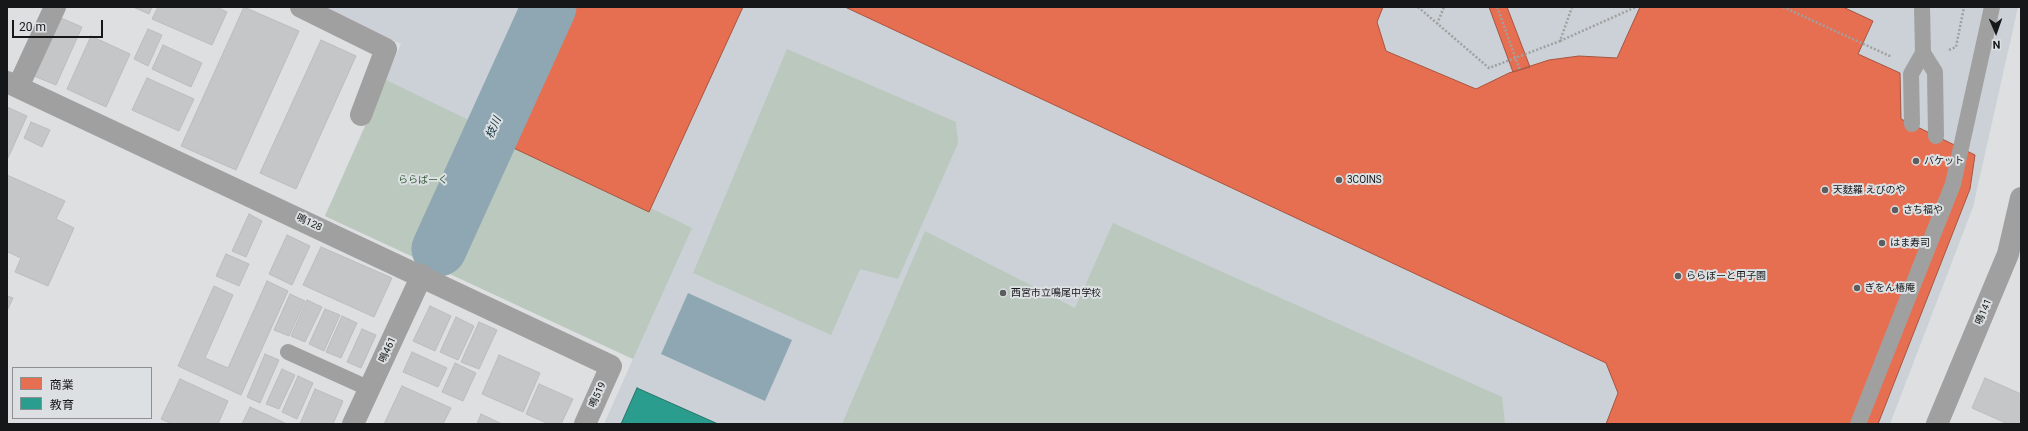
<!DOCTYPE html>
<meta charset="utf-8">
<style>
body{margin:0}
#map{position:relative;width:2028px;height:431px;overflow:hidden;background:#dddfe1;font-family:Roboto,"Noto Sans JP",sans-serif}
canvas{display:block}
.frame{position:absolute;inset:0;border:8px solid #161718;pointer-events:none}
.legend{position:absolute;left:12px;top:367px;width:140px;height:52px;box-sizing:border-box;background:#dce0e2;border:1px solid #8d9091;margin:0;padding:5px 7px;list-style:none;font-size:12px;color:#161718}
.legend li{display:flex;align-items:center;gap:8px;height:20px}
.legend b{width:20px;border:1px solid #8d9091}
.north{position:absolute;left:1976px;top:12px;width:40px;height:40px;-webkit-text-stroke:3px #dce0e2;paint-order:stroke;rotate:178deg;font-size:11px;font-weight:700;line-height:16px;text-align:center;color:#161718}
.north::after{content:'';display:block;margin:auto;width:14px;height:18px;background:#161718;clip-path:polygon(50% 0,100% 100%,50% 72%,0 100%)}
.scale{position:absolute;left:12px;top:20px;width:91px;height:18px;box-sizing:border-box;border:2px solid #161718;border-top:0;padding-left:5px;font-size:12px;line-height:14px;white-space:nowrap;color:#161718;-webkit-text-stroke:3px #dce0e2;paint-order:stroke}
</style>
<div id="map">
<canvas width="2028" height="431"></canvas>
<div class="frame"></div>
<ul class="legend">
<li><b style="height:11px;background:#e76f51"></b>商業</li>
<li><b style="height:11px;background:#2a9d8f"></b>教育</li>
</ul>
<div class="north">N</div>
<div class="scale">20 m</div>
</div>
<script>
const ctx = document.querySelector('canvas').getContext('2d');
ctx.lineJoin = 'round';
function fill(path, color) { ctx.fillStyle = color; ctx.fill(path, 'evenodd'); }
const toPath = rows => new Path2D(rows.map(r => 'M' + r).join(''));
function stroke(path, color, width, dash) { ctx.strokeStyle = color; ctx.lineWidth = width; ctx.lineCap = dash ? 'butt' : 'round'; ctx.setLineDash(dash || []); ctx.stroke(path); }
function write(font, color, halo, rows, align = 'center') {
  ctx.font = font + ' Roboto,"Noto Sans JP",sans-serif'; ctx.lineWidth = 4; ctx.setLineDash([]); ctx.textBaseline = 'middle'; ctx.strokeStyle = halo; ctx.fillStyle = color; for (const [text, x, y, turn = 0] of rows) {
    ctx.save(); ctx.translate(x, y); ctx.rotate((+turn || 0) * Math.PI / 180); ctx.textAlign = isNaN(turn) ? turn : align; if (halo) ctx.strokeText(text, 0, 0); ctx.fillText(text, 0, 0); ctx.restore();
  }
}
fill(toPath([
 [321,7,2018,7,1973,207,1890,424,604,424,633,359,325,216,401,44]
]), '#cbd1d6');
fill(toPath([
 [787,49,956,122,958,143,898,279,860,269,831,335,693,273],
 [386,80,692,228,633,359,325,216],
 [1113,223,1502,397,1505,424,842,424,925,231,1075,308]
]), '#bac8bd');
fill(toPath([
 [688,293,792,340,765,401,661,354]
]), '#8fa7b2');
const shops = toPath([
 [569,7,743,7,649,212,505,144,569,7],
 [845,7,1383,7,1377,22,1386,51,1476,89,1509,73,1549,60,1579,56,1617,58,1640,7,1843,7,1873,21,1858,54,1900,73,1901,119,1975,155,1970,189,1878,424,1606,424,1618,393,1606,363,845,7],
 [1489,7,1507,7,1530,67,1513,72,1489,7]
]);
fill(shops, '#e76f51');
stroke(shops, '#a85540', 1);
const schools = toPath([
 [637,388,718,424,621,424,637,388]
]);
fill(schools, '#2a9d8f');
stroke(schools, '#24756b', 1);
stroke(toPath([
 [439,249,549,7]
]), '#8fa7b2', 55);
const building = toPath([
 [133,7,152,7,149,14,133,7],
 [158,7,217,7,227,12,212,45,152,19,158,7],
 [244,7,299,31,236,170,181,146,244,7],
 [61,18,82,27,56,85,34,76,61,18],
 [148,29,162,35,148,66,134,59,148,29],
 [91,36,130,54,106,107,67,89,91,36],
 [321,40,356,56,296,189,260,173,321,40],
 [163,45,202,63,191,87,152,69,163,45],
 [147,78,194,99,179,131,132,110,147,78],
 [7,107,27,116,8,158,7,157,7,107],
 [31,122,50,130,42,147,24,138,31,122],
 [7,175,65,201,56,219,74,228,48,286,15,272,21,258,8,252,7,254,7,175],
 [249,214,262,221,246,257,232,251,249,214],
 [287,235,310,246,292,285,269,274,287,235],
 [321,247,392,278,374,317,303,285,321,247],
 [226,254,249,264,239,286,216,276,226,254],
 [267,281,288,291,241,395,178,366,214,286,233,295,205,358,228,368,267,281],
 [290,294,305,301,289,336,274,330,290,294],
 [7,296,13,298,7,311,7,296],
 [307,300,322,307,305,342,291,336,307,300],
 [430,306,451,316,435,351,413,341,430,306],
 [325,309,340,315,324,351,309,344,325,309],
 [342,316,357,323,341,358,326,352,342,316],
 [456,317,474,326,458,360,440,352,456,317],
 [479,322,497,330,479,369,461,362,479,322],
 [362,329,376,335,361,368,347,362,362,329],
 [412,352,447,368,438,387,403,372,412,352],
 [265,354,279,360,260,403,247,397,265,354],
 [499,355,540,373,523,412,482,394,499,355],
 [455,363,476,373,463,401,442,392,455,363],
 [282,369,295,375,279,409,266,404,282,369],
 [298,376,313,383,297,419,282,412,298,376],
 [1985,378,2021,394,2021,424,2008,424,1972,408,1985,378],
 [180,379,228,401,218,424,172,424,161,419,180,379],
 [539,384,573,399,561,424,549,424,526,414,539,384],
 [402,386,451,408,443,424,384,424,402,386],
 [315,389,343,401,333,424,300,424,315,389],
 [250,407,287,424,242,424,250,407],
 [481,414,502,424,477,424,481,414]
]);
fill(building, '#c4c6c7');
stroke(building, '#bbbcbe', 1);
stroke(toPath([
 [1418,7,1489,68,1560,41,1572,7],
 [1497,7,1520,70],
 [1783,7,1892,57],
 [1437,24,1444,7],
 [1560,41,1636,7],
 [1949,50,1956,47,1964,7]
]), '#a0a0a0', 2.5, [2, 2]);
stroke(toPath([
 [1922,7,1923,53],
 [288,352,370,389],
 [1858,424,1953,184,1992,7]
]), '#a1a0a0', 16);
stroke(toPath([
 [301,7,386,49,361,115],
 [7,82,611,366,585,424],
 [18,87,55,7],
 [353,424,422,275],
 [1937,424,2008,254,2021,198]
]), '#a1a0a0', 22);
stroke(toPath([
 [1912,124,1911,74,1923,53,1935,72,1936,136]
]), '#a1a0a0', 16);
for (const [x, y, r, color] of [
 [1916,161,4,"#5c5d5e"],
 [1339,180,4,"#5c5d5e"],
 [1825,190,4,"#5c5d5e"],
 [1895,210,4,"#5c5d5e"],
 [1882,243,4,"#5c5d5e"],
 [1678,276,4,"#5c5d5e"],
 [1857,288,4,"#5c5d5e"],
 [1003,293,4,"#5c5d5e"]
]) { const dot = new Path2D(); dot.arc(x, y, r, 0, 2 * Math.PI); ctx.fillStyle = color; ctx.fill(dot); stroke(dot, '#dce0e2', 1.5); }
write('10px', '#161718', '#dce0e2', [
 ["バケット",1924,161],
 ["3COINS",1347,180],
 ["天麩羅 えびのや",1833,190],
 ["さち福や",1903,210],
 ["はま寿司",1890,243],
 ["ららぽーと甲子園",1686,276],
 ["ぎをん椿庵",1865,288],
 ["西宮市立鳴尾中学校",1011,293]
], 'left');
write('10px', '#335c38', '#dce0e2', [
 ["ららぱーく",423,180]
]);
write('10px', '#161718', '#dce0e2', [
 ["鳴128",309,223,25],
 ["鳴141",1984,312,-67],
 ["鳴461",388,350,-65],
 ["鳴519",598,395,-66]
]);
write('italic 11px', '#0e303c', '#dce0e2', [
 ["枝川",494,128,-66]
]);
</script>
